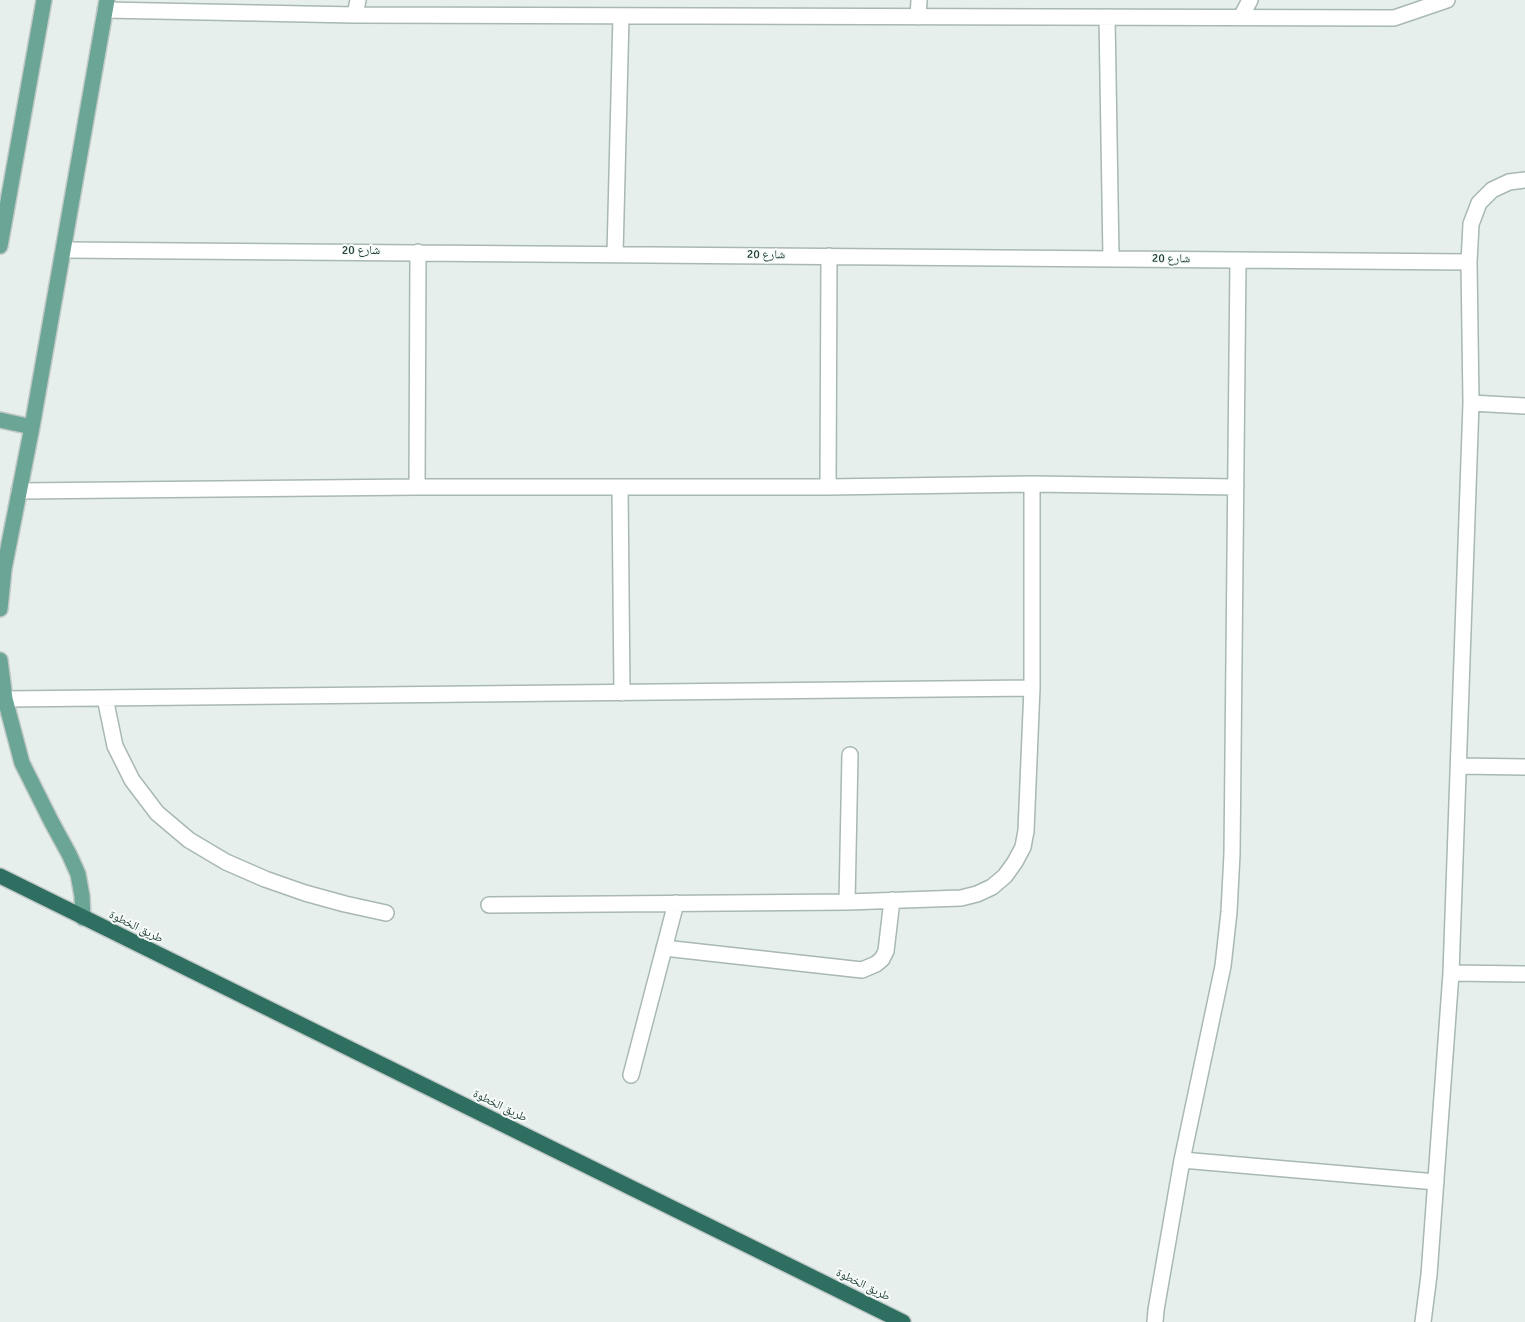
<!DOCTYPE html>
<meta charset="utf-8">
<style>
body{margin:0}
canvas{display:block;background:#e6efeb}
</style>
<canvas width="1525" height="1322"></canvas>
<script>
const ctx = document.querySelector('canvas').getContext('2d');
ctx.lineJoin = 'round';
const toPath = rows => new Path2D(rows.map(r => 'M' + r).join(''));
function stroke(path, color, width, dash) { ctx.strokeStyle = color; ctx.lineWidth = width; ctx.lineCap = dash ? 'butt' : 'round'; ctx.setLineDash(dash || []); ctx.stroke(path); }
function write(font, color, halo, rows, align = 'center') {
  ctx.font = font + ' Signika,"Noto Naskh Arabic",sans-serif'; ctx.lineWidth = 4; ctx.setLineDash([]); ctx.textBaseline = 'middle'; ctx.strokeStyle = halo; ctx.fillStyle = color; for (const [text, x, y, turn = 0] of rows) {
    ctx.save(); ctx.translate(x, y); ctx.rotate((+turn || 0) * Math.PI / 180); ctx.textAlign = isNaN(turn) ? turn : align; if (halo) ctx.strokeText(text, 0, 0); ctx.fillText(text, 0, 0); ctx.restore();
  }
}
const street = toPath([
 [105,10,355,15,1394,18,1447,0],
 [355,15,358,0],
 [918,17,919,0],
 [1107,17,1111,258],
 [1241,17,1250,0],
 [64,250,1469,262],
 [615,254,621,16],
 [1471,403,1525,406],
 [417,487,418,252],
 [620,487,622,693],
 [828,487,829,256],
 [19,491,417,487,828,487,1032,484,1236,487],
 [105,698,115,746,132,780,157,813,189,840,226,862,265,879,305,893,345,904,386,913],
 [5,699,1032,688],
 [1459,766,1525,767],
 [847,902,850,755],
 [489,905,847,902,961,898,977,894,992,887,1005,876,1015,862,1023,847,1026,831,1032,688,1032,484],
 [664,948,862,970,876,964,882,959,886,951,892,900],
 [1451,973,1525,974],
 [631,1075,676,903],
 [1182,1160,1436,1182],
 [1155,1322,1156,1310,1182,1160,1223,966,1229,912,1232,854,1238,260],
 [1423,1322,1429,1275,1451,973,1471,403,1469,262,1471,224,1479,203,1492,190,1509,182,1525,180]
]);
const primary = toPath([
 [0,246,44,0],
 [0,420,32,427],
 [0,609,4,569,32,427,107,0],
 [0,660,5,699,22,763,51,821,69,854,78,874,82,896,83,918]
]);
const highway = toPath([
 [0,876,903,1322]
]);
stroke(street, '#a8b8b2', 18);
stroke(primary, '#c2cac8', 18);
stroke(highway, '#c2cac8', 18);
stroke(street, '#fff', 15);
stroke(primary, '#6aa596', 15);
stroke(highway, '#2f6f62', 15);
write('12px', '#24423a', '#f7fbf9', [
 ["شارع 20",361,251],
 ["شارع 20",766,255,1],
 ["شارع 20",1171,259,1],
 ["طريق الخطوة",136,927,26],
 ["طريق الخطوة",500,1106,26],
 ["طريق الخطوة",863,1285,26]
]);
</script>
